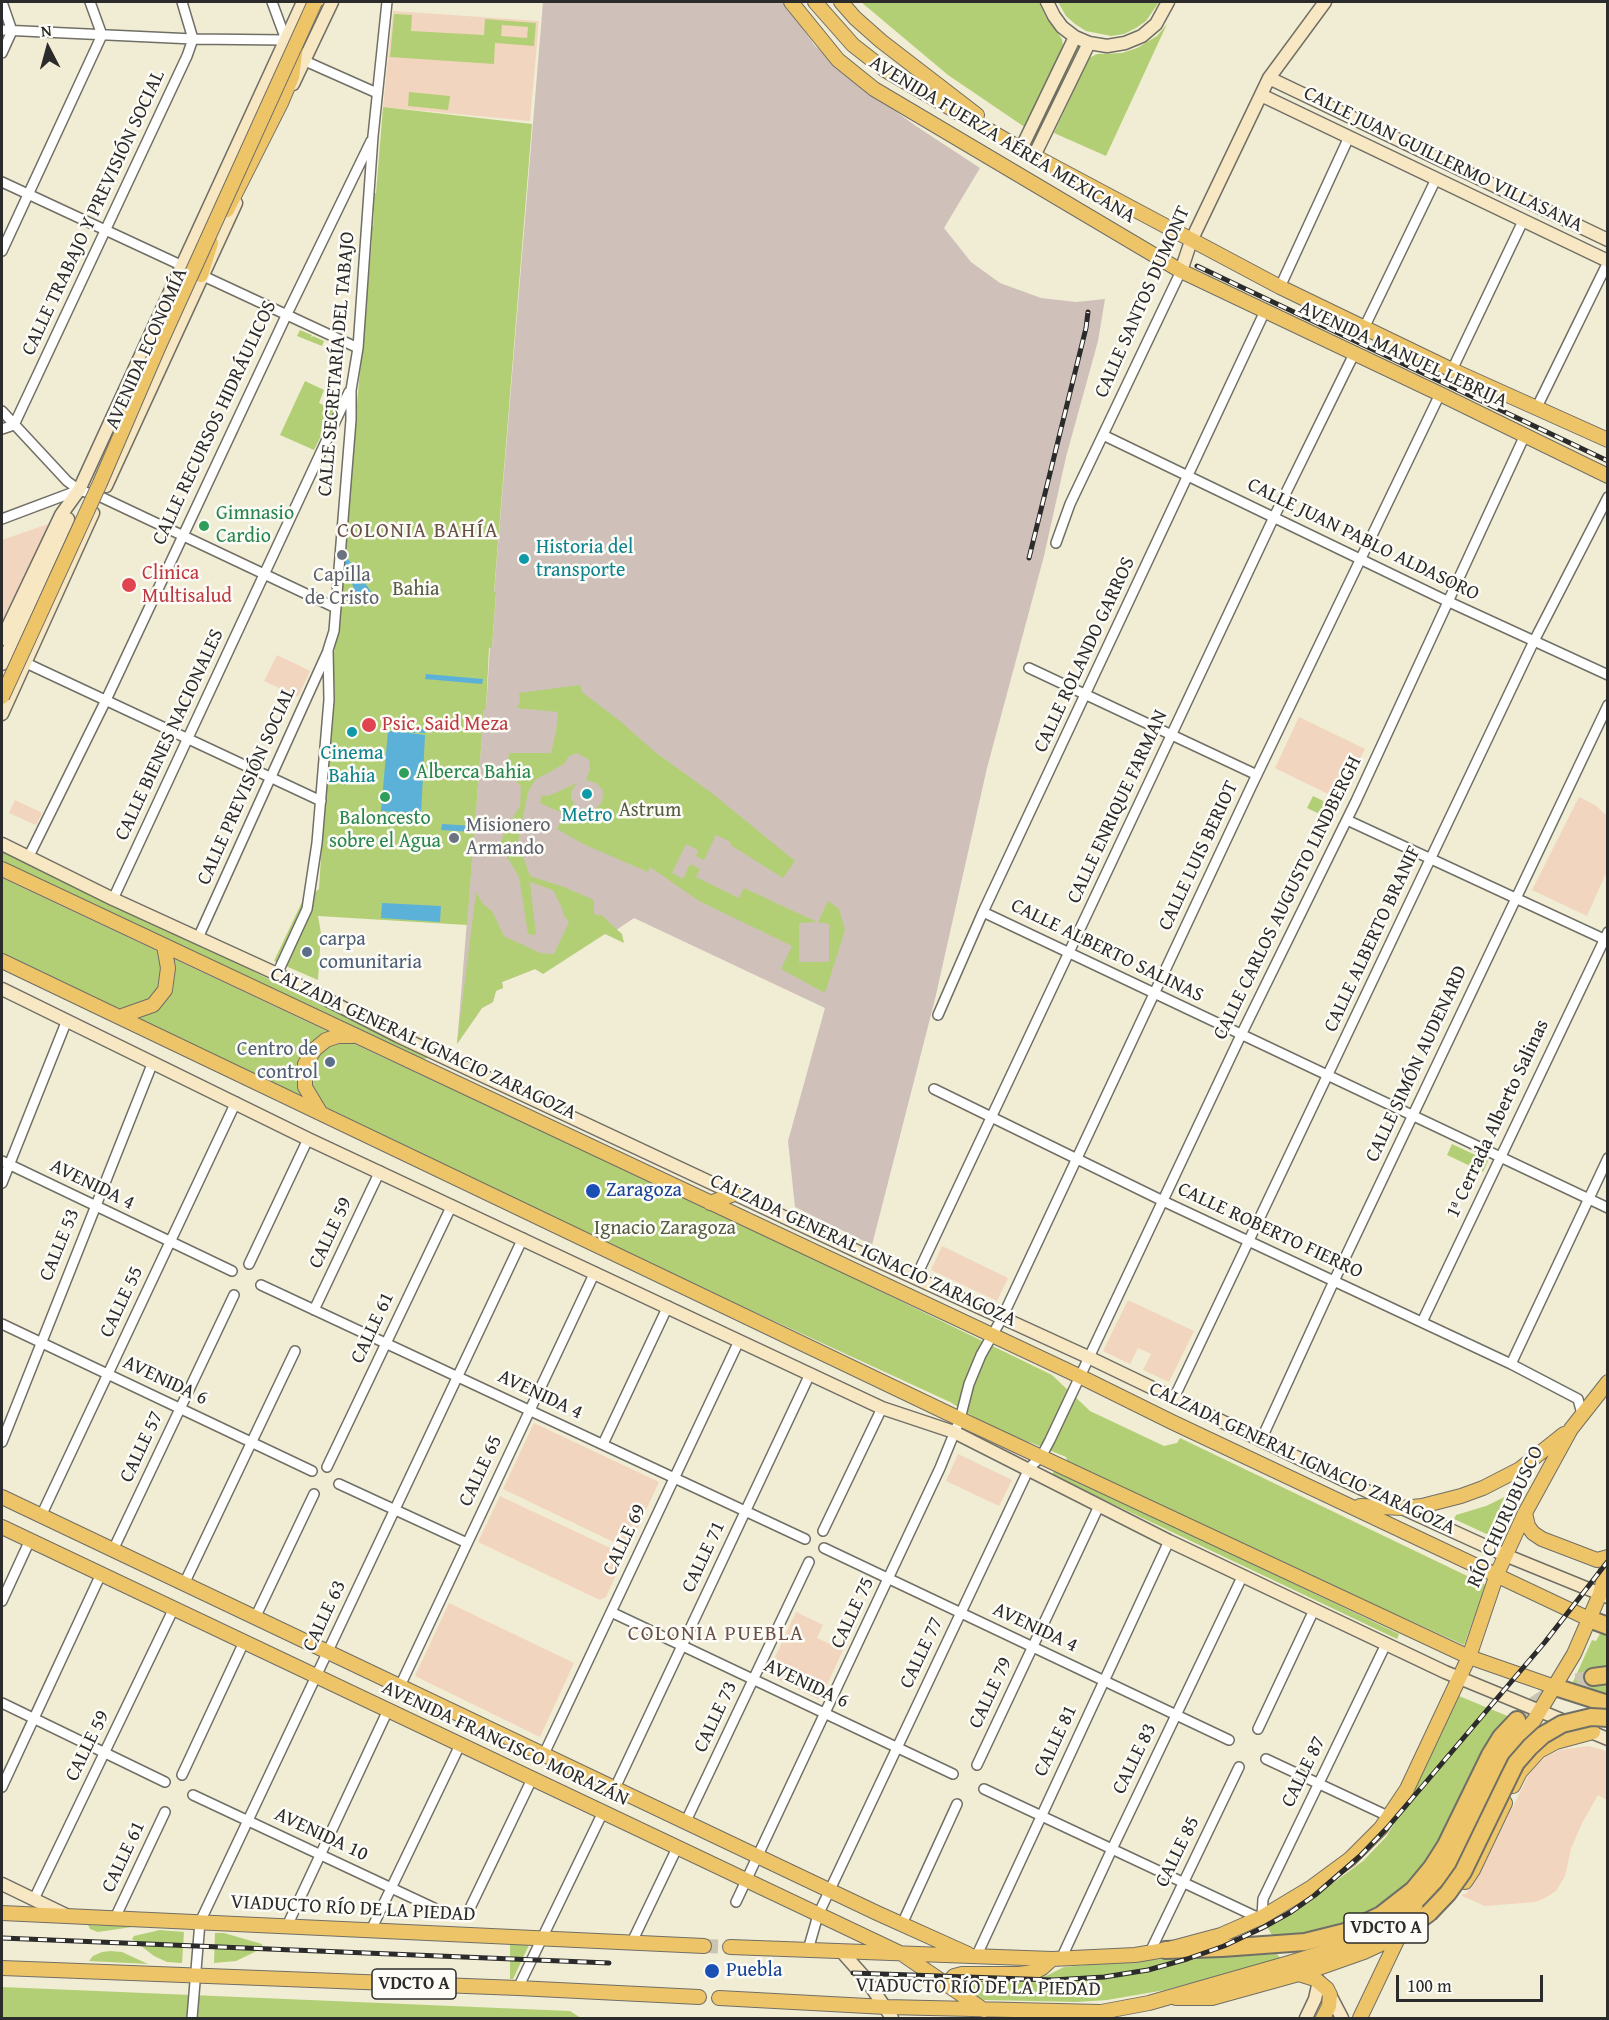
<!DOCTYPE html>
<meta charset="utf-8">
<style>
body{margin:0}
#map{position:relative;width:1609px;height:2020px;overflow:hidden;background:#f1ecd4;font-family:"Gentium Book Plus",serif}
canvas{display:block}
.frame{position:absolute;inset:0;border:3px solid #2b2b2b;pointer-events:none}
.north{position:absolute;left:18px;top:18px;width:60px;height:60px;-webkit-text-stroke:4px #fdfcf7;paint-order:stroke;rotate:354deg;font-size:16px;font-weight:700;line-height:24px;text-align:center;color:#2b2b2b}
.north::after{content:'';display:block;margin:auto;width:21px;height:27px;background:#2b2b2b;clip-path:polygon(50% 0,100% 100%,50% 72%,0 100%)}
.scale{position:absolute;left:1396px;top:1975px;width:147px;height:27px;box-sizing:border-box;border:3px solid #2b2b2b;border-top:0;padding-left:8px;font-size:18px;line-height:21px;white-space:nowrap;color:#2b2b2b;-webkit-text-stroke:4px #fdfcf7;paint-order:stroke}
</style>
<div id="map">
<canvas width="1609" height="2020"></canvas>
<div class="frame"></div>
<div class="north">N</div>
<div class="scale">100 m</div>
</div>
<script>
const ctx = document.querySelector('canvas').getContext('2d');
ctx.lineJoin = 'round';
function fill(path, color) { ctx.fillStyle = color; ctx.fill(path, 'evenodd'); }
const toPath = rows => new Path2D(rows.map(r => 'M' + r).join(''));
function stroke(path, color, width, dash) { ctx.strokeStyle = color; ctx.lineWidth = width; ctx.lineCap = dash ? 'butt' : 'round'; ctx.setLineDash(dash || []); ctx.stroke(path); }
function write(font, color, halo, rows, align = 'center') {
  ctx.font = font + ' "Gentium Book Plus",serif'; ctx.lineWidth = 5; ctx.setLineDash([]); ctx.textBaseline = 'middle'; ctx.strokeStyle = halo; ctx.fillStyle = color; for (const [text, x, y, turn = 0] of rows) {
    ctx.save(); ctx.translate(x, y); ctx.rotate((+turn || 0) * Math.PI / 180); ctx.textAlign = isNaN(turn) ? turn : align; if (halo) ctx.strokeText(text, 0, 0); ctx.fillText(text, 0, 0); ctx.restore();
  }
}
fill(toPath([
 [393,11,539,21,530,121,383,107],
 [48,524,51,527,2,623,2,540],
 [277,655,310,671,298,697,264,681],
 [1299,717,1365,749,1340,800,1275,768],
 [1579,797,1595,805,1607,816,1607,871,1587,916,1532,890],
 [15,800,42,813,36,825,9,813],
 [942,1246,1008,1278,997,1301,931,1270],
 [1128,1300,1194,1331,1169,1382,1143,1370,1151,1354,1138,1348,1130,1364,1103,1351],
 [534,1423,659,1482,628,1549,503,1489],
 [958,1454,1012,1480,999,1506,946,1481],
 [500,1496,625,1555,606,1597,600,1600,478,1542],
 [449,1603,574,1663,540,1737,415,1676],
 [796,1612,823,1625,817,1638,843,1650,820,1700,767,1674],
 [1588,1746,1607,1751,1607,1800,1598,1795,1582,1823,1571,1849,1565,1876,1556,1891,1545,1898,1535,1902,1485,1906,1462,1896,1463,1894,1466,1894,1484,1865,1531,1770,1547,1756,1560,1750]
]), '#f2d5be');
fill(toPath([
 [543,2,784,2,815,46,862,87,916,126,980,168,944,228,971,262,1000,283,1041,298,1076,302,1105,299,1098,341,1066,457,1044,556,987,768,935,999,872,1245,795,1207,788,1141,825,1008,634,918,609,935,604,933,544,973,535,969,502,982,503,988,496,990,493,1002,482,1008,457,1044,484,710,486,710,490,647,492,647,496,594,494,593]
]), '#cfc1ba');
fill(toPath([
 [861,2,1039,2,1046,17,1062,39,1063,46,1026,128,948,75],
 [1058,2,1159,2,1146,21,1136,28,1124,34,1111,36,1086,31,1075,24,1066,16],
 [394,14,412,15,411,31,484,35,485,19,536,23,534,46,495,43,494,64,390,57],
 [502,25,528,27,527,38,501,36],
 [1167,24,1106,156,1054,133,1089,58,1097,54,1122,53,1137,48,1157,36],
 [1076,47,1079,47,1080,49,1034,142],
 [409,92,450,96,448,110,408,106],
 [383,107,532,124,494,592,496,593,492,647,489,648,486,710,484,710,467,925,318,916,321,933,318,980,274,961,302,902,319,889,333,665,372,240,368,238,370,228,373,226,374,212,370,211,370,193,376,193],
 [300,330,312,335,311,338,313,336,324,341,322,346,297,336],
 [305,381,324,390,319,403,334,410,314,450,280,435],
 [580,685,582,692,620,721,655,752,713,794,795,861,783,878,732,846,729,841,716,835,704,860,696,856,698,850,686,844,672,873,683,879,690,864,700,869,696,877,739,898,744,888,817,922,799,923,799,962,829,962,829,924,818,922,828,901,839,909,845,930,825,993,781,969,792,946,699,901,650,867,648,872,583,844,557,829,564,814,540,803,542,795,548,796,577,783,571,792,571,798,576,807,580,810,590,812,595,810,602,802,603,791,600,787,596,783,586,780,590,769,589,760,577,753,569,756,564,764,535,780,528,792,518,842,530,876,564,887,594,900,594,914,603,916,610,923,622,934,624,943,605,934,543,974,535,969,502,982,503,988,496,991,493,1002,482,1008,457,1044,476,892,483,904,492,911,504,936,540,953,554,954,569,922,564,916,562,908,553,890,530,882,536,935,528,934,519,877,500,845,505,831,520,806,521,787,507,769,509,753,551,753,556,732,558,712,517,708,520,702,519,693],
 [1313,796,1334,806,1328,818,1307,808],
 [2,851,170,930,299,994,436,1057,422,1059,403,1051,112,914,2,861],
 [2,878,380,1056,714,1210,1052,1375,1090,1411,1164,1446,1177,1443,1180,1438,1486,1585,1464,1645,1070,1468,1066,1457,1032,1443,1001,1434,950,1402,633,1256,305,1097,2,959],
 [1452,1144,1488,1161,1483,1172,1447,1155],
 [1055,1469,1399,1634,1398,1637,1397,1639,1052,1475],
 [1517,1491,1493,1537,1454,1519,1456,1515,1486,1506],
 [1601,1632,1607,1635,1607,1669,1578,1675,1598,1685,1607,1683,1607,1696,1572,1684,1592,1640,1596,1641],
 [1459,1696,1510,1717,1421,1874,1384,1907,1338,1929,1276,1938,1272,1935,1266,1925,1333,1883,1363,1861,1386,1837,1411,1796],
 [88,1925,131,1926,132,1927,98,1932,90,1929],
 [160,1930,184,1932,182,1963,167,1962,154,1956,132,1939,134,1936],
 [215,1933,224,1933,262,1944,263,1948,236,1961,214,1963],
 [510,1942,530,1943,513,1979,510,1979],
 [111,1951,122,1952,148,1964,89,1961,93,1956,102,1952],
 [1277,1954,1280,1958,1217,1976,1165,1990,1107,2000,1077,2002,984,2000,969,1994,965,1989,966,1980,1032,1979,1048,1975,1064,1967,1145,1960],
 [2,1987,570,2011,581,2018,2,2018]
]), '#b3cf76');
fill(toPath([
 [346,556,372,593,355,592,345,564],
 [426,674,483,679,482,684,425,679],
 [393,727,426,729,425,733,402,732,425,735,421,814,381,811,388,731,393,731],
 [442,824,474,826,473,832,441,830],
 [382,903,441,906,440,922,381,918]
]), '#5bb1d8');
stroke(toPath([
 [704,1946,730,1947]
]), '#c9c5b2', 14, [14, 7]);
stroke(toPath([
 [1517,1720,1535,1704,1562,1686,1593,1677]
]), '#c9c5b2', 16, [16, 8]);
const street = toPath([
 [2,2,12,31,2,53],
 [2,30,193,39,286,40,272,2],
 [305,61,377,93],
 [2,182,187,268],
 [2,251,102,35,90,2],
 [199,274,358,348],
 [1280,287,1349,137],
 [1364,328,1436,179],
 [1452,370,1523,221],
 [1536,409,1608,262],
 [2,411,67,481,79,490,101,497,336,608],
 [2,429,14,425,187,56,193,39,182,2],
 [1103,435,1447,601,1608,675],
 [2,519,79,490],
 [1056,543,1070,504,1181,271],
 [26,663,321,801],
 [1029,668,1257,775],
 [1347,820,1608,941],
 [29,856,106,700,286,316,371,141],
 [113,899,349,392],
 [983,912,1608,1208],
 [198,938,327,653],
 [277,974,307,909,317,843,329,700,328,650,334,631,351,420,351,390,358,348,373,136,387,2],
 [938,1015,983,912,1265,311],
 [934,1089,1163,1201,1511,1364,1578,1399,1582,1414],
 [2,1161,232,1271],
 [2,1183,67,1020],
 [249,1264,308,1139],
 [916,1277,1274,517,1354,354],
 [261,1285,805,1539],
 [314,1310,380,1171],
 [1422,1322,1608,932],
 [2,1324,312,1471],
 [1511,1364,1608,1158],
 [1174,1398,1534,641,1608,497],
 [1261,1440,1334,1281,1608,705],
 [2,1442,153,1062],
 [603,1444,668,1306],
 [327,1467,452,1205],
 [339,1484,467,1543],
 [41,1516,236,1102],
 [823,1531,882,1408],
 [824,1548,1229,1740],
 [113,1550,234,1295],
 [184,1584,295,1351],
 [2,1601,30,1540],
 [611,1612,953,1774],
 [255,1618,314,1494],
 [400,1686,595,1272],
 [2,1703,165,1782],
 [1258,1729,1314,1610],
 [544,1754,739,1341],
 [1266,1759,1390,1817],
 [977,1765,1099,1506],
 [182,1775,244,1642],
 [2,1787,101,1574],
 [615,1788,810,1374],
 [984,1789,1259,1918],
 [193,1795,434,1908],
 [686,1821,809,1562],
 [34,1899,174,1608],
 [736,1902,940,1468,960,1419,969,1384,981,1355,1002,1318,1251,787,1440,394],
 [471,1906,532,1779],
 [1262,1917,1263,1899,1386,1644],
 [115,1918,165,1812],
 [902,1924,957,1804],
 [287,1926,388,1710],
 [371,1930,460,1745],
 [632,1942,677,1848],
 [808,1950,818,1915,1025,1477,1029,1468,1041,1457,1050,1440,1241,1035,1356,801,1525,435],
 [1150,1952,1239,1767],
 [976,1957,1169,1541],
 [1061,1959,1112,1849,1243,1575],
 [518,1988,603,1812],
 [192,2018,200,1922,523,1238]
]);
const secondary = toPath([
 [1047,2,1054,16,1062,27,1075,37,1089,43,1107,46,1125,43,1142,36,1156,24,1168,2],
 [1269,78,1608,240],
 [293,84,332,2],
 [1261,95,1608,261],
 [1021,149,1075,37],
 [1034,156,1089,43],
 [1181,271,1191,241,1269,78,1325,2],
 [106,486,236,203],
 [2,639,61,515,79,490,303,2],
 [2,664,68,519],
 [2,714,93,513],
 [2,844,113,899,277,974,398,1036,865,1255,1088,1357,1402,1508,1505,1555,1608,1597],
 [2,989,308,1139,882,1408,954,1432,1169,1541,1445,1672,1608,1739],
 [2,1884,68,1916],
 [842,1952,866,1979,892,2018],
 [1330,1995,1342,2018],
 [1306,2018,1315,1999,1319,1981]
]);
const primary = toPath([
 [791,2,838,60,874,89,1181,271,1440,394,1608,476],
 [815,2,853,45,885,70,1021,149,1280,287,1452,370,1608,440],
 [841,2,855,18,881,41,977,115],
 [227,210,281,103,292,77,296,46],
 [201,275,211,243],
 [2,869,1079,1376,1172,1422,1589,1619],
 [2,961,960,1419,1469,1657,1555,1687],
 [119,1017,153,1005,165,990,168,968,164,946],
 [320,1112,305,1087,305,1064,315,1049,326,1040,338,1036,353,1036],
 [710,1203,734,1194],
 [2,1497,877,1913,968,1954],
 [1360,1506,1402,1508,1422,1506,1461,1496,1483,1488,1520,1469,1564,1434],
 [1525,1513,1528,1526,1533,1533,1542,1539,1597,1560,1608,1557],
 [2,1527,902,1954,984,2010],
 [1513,1786,1520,1772,1539,1751,1556,1742,1593,1732],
 [1465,1882,1473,1870,1505,1803],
 [2,1913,704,1946],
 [730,1947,1052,1959,1135,1955,1165,1950,1221,1935,1262,1917,1312,1887,1350,1859,1381,1828,1407,1789,1469,1657,1497,1574,1525,1513,1571,1429,1608,1382],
 [2,1968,518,1988,699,1997],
 [1299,1974,1315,1979,1327,1989,1330,1995,1329,2006,1323,2018],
 [947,1984,954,1976,962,1974,1019,1974,1034,1972,1042,1968,1052,1959],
 [719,1998,886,2007,1101,2012,1149,2003,1289,1963,1348,1945,1380,1931,1393,1923,1417,1903,1447,1868,1504,1757,1515,1742,1533,1722,1574,1654,1600,1594,1608,1563],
 [1176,1998,1212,1998,1313,1970,1364,1952,1409,1931],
 [1360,2018,1400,1934]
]);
const highway = toPath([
 [1589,1619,1608,1626],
 [1593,1677,1608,1675],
 [1555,1687,1608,1704],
 [1400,1934,1429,1913],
 [1165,1950,1222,1948,1305,1942,1345,1932,1381,1915,1413,1890,1432,1867,1446,1845,1490,1755,1501,1737,1517,1720]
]);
stroke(street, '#706f66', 12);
stroke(secondary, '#706f66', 15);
stroke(primary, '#706f66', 16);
stroke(highway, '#706f66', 20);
stroke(street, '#fff', 9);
stroke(secondary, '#f8e7c3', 12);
stroke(primary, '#eec469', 14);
stroke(highway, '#eec469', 16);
const rail = toPath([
 [1197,266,1608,461],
 [1029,558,1086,328,1088,312],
 [2,1938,609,1963],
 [853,1973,1053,1980,1104,1977,1148,1970,1187,1959,1224,1946,1264,1927,1291,1912,1315,1895,1360,1856,1387,1828,1545,1642,1608,1561]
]);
stroke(rail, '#2b2b2b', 5);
stroke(rail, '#fdfcf7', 3, [9]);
const primaryBridge = toPath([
 [2,697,100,483,158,348,315,2]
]);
const highwayBridge = toPath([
 [1429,1913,1448,1893,1463,1872,1510,1775,1516,1763,1530,1747,1543,1735,1562,1724,1591,1717,1608,1718]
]);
stroke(primaryBridge, '#706f66', 16, []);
stroke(highwayBridge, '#706f66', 20, []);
stroke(primaryBridge, '#eec469', 14);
stroke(highwayBridge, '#eec469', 16);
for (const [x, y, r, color] of [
 [204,526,6,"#2e9e5b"],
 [342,555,6,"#6b7280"],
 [524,559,6,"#0f9aa8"],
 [129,585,8,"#e0444e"],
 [369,725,8,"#e0444e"],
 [352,732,6,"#0f9aa8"],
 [404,773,6,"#2e9e5b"],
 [587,794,6,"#0f9aa8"],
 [385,797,6,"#2e9e5b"],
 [454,838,6,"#6b7280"],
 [307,952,6,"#5c6f8a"],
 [330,1062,6,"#5c6f8a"],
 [593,1191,8,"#1a4fb4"],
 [712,1971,8,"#1a4fb4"]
]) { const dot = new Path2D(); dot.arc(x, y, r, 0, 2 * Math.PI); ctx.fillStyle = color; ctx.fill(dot); stroke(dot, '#fdfcf7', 2); }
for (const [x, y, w] of [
 [1386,1928,84],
 [414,1984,84]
]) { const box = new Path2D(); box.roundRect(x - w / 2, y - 15, w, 30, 4.5); ctx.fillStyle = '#fdfcf7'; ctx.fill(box); stroke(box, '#2b2b2b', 1.5); }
write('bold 18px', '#2b2b2b', null, [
 ["VDCTO A",1386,1928],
 ["VDCTO A",414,1984]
]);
write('20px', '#2b2b2b', '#fdfcf7', [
 ["AVENIDA FUERZA AÉREA MEXICANA",1002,140,31],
 ["CALLE JUAN GUILLERMO VILLASANA",1443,160,26],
 ["CALLE TRABAJO Y PREVISIÓN SOCIAL",94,213,-65],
 ["CALLE SANTOS DUMONT",1143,302,-66],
 ["AVENIDA ECONOMÍA",147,349,-66],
 ["AVENIDA MANUEL LEBRIJA",1403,355,25],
 ["CALLE SECRETARÍA DEL TABAJO",337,364,-85],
 ["CALLE RECURSOS HIDRÁULICOS",215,423,-65],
 ["CALLE JUAN PABLO ALDASORO",1363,540,26],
 ["CALLE ROLANDO GARROS",1085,655,-65],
 ["CALLE BIENES NACIONALES",170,735,-65],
 ["CALLE PREVISIÓN SOCIAL",247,786,-66],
 ["CALLE ENRIQUE FARMAN",1118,807,-65],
 ["CALLE LUIS BERIOT",1199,856,-65],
 ["CALLE CARLOS AUGUSTO LINDBERGH",1288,898,-64],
 ["CALLE ALBERTO BRANIF",1373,939,-65],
 ["CALLE ALBERTO SALINAS",1107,951,26],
 ["CALZADA GENERAL IGNACIO ZARAGOZA",423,1044,25],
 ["CALLE SIMÓN AUDENARD",1417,1064,-65],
 ["1ª Cerrada Alberto Salinas",1498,1119,-65],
 ["AVENIDA 4",92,1185,26],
 ["CALLE ROBERTO FIERRO",1270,1231,25],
 ["CALLE 59",331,1233,-65],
 ["CALLE 53",60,1245,-68],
 ["CALZADA GENERAL IGNACIO ZARAGOZA",863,1251,25],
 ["CALLE 55",122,1302,-65],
 ["CALLE 61",373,1328,-65],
 ["AVENIDA 6",165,1381,25],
 ["AVENIDA 4",540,1395,25],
 ["CALLE 57",142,1447,-65],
 ["CALZADA GENERAL IGNACIO ZARAGOZA",1302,1459,25],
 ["CALLE 65",481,1471,-65],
 ["RÍO CHURUBUSCO",1506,1517,-65],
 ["CALLE 69",625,1540,-65],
 ["CALLE 71",704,1557,-65],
 ["CALLE 75",853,1613,-65],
 ["CALLE 63",325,1616,-65],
 ["AVENIDA 4",1035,1628,25],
 ["CALLE 77",922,1653,-65],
 ["AVENIDA 6",806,1684,25],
 ["CALLE 79",991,1693,-65],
 ["CALLE 73",716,1717,-65],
 ["CALLE 81",1056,1741,-65],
 ["AVENIDA FRANCISCO MORAZÁN",505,1744,25],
 ["CALLE 59",88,1746,-64],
 ["CALLE 83",1135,1759,-64],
 ["CALLE 87",1304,1772,-64],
 ["AVENIDA 10",321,1835,25],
 ["CALLE 85",1178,1852,-64],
 ["CALLE 61",124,1857,-65],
 ["VIADUCTO RÍO DE LA PIEDAD",353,1909,3],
 ["VIADUCTO RÍO DE LA PIEDAD",978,1988,1]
]);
write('20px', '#27864d', '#fdfcf7', [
 ["Gimnasio",216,514],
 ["Cardio",216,537],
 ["Alberca Bahia",416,773],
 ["Baloncesto",385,819,"center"],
 ["sobre el Agua",385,842,"center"]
], 'left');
write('20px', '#0d838f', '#fdfcf7', [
 ["Historia del",536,548,"left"],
 ["transporte",536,571,"left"],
 ["Cinema",352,754],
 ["Bahia",352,777],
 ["Metro",587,816]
]);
write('20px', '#be3a42', '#fdfcf7', [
 ["Clinica",142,574],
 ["Multisalud",142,597],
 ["Psic. Said Meza",382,725]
], 'left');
write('20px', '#5b616d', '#fdfcf7', [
 ["Capilla",342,576],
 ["de Cristo",342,599],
 ["Misionero",466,826,"left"],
 ["Armando",466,849,"left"]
]);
write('20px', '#545c42', '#fdfcf7', [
 ["Bahia",416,590],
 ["Astrum",650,811],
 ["Ignacio Zaragoza",665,1229]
]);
write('20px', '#4e5e75', '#fdfcf7', [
 ["carpa",319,940],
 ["comunitaria",319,963],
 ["Centro de",318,1050,"right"],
 ["control",318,1073,"right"]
], 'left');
write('20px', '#164399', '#fdfcf7', [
 ["Zaragoza",606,1191],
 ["Puebla",726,1971]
], 'left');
ctx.letterSpacing = '1.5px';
write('21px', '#685046', '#fdfcf7', [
 ["COLONIA BAHÍA",418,532],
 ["COLONIA PUEBLA",716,1635]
]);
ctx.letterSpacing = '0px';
</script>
